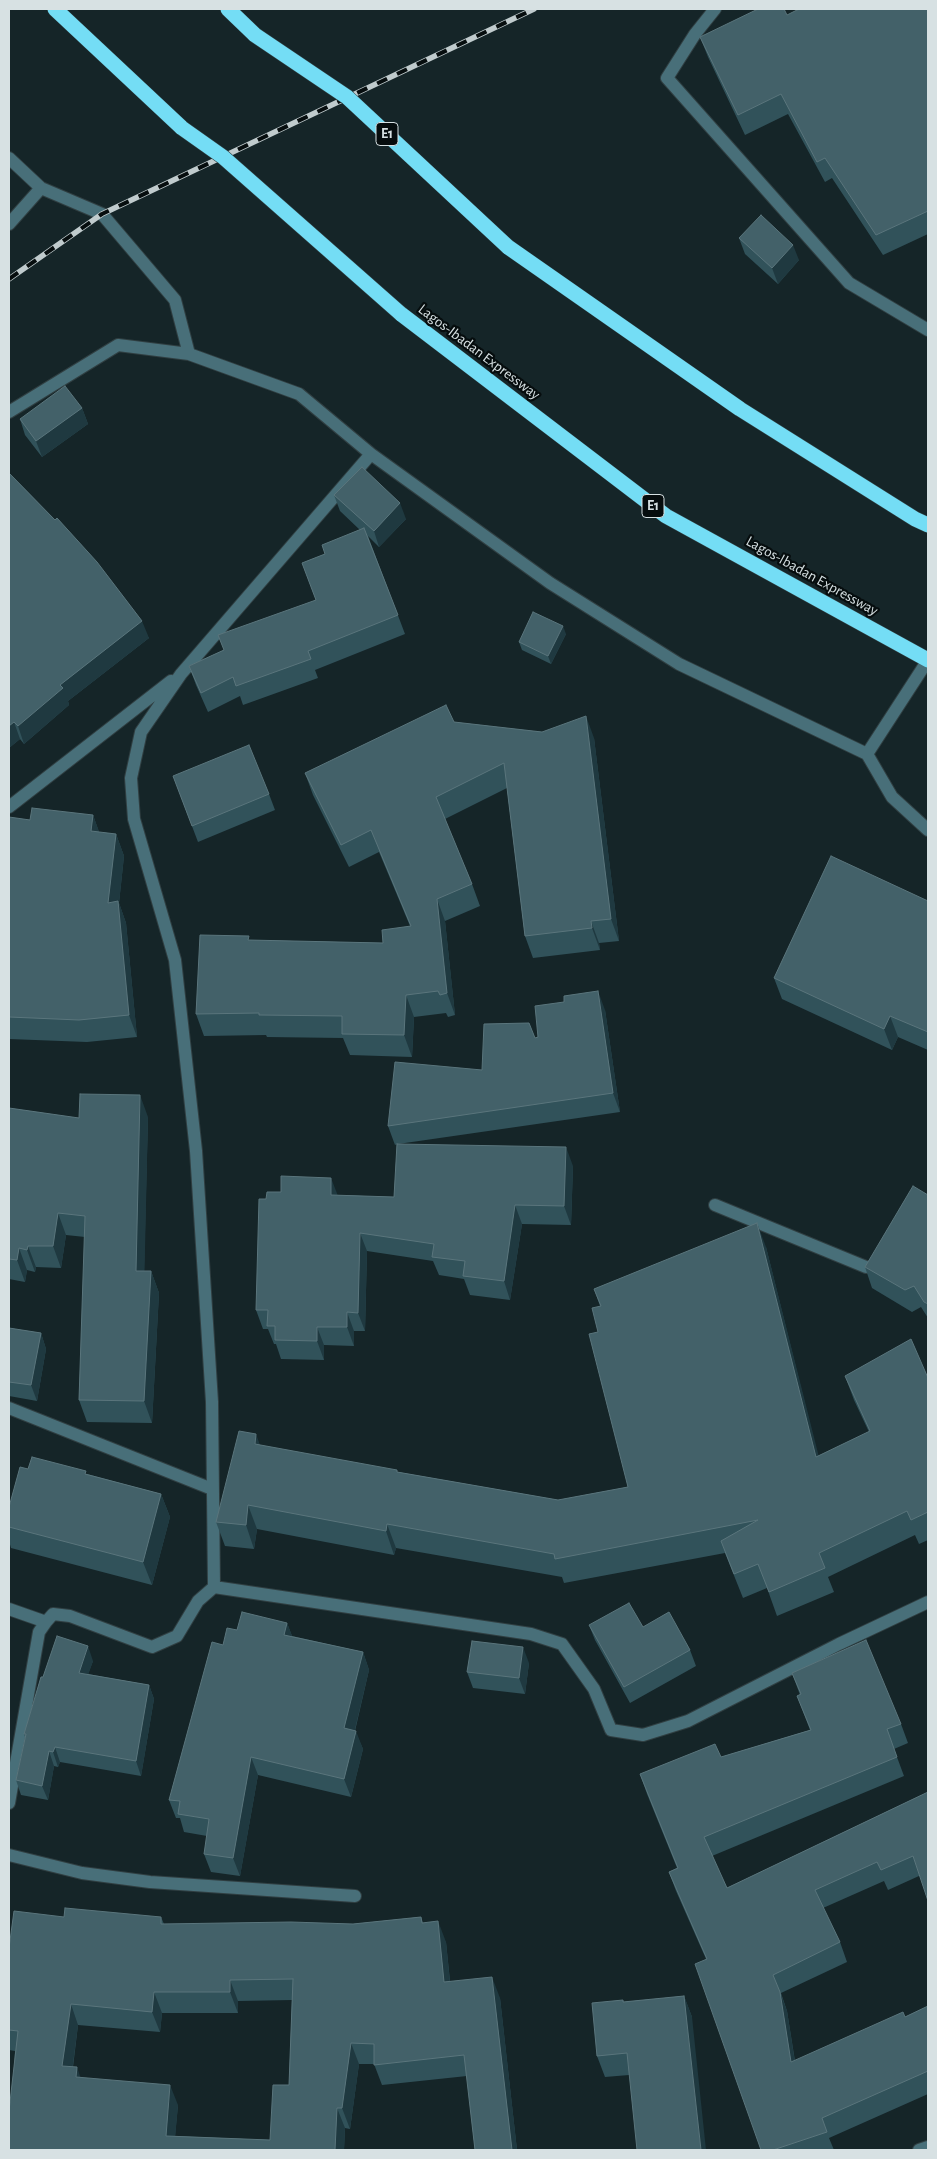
<!DOCTYPE html>
<style>
body{margin:0}
#map{position:relative;width:937px;height:2159px;overflow:hidden;background:#152528;font-family:"Alegreya Sans",sans-serif}
canvas{display:block}
.frame{position:absolute;inset:0;border:10px solid #d7e1e3;pointer-events:none}
</style>
<div id="map">
<canvas width="937" height="2159"></canvas>
<div class="frame"></div>
</div>
<script>
const ctx = document.querySelector('canvas').getContext('2d');
ctx.lineJoin = 'round';
const toPath = rows => new Path2D(rows.map(r => 'M' + r).join(''));
function stroke(path, color, width, dash) { ctx.strokeStyle = color; ctx.lineWidth = width; ctx.lineCap = dash ? 'butt' : 'round'; ctx.setLineDash(dash || []); ctx.stroke(path); }
function fill(path, color) { ctx.fillStyle = color; ctx.fill(path, 'evenodd'); }
function write(font, color, halo, rows, align = 'center') {
  ctx.font = font + ' "Alegreya Sans",sans-serif'; ctx.lineWidth = 4.5; ctx.setLineDash([]); ctx.textBaseline = 'middle'; ctx.strokeStyle = halo; ctx.fillStyle = color; for (const [text, x, y, turn = 0] of rows) {
    ctx.save(); ctx.translate(x, y); ctx.rotate((+turn || 0) * Math.PI / 180); ctx.textAlign = isNaN(turn) ? turn : align; if (halo) ctx.strokeText(text, 0, 0); ctx.fillText(text, 0, 0); ctx.restore();
  }
}
const minor = toPath([
 [715,9,695,34,667,78,849,283,928,330],
 [9,158,41,188,102,214,175,300,189,354],
 [9,224,41,188],
 [9,412,118,345,189,354,299,394,371,454,550,583,679,664,867,754,928,660],
 [867,754,892,797,928,830],
 [9,807,171,681],
 [715,1205,866,1267],
 [9,1408,212,1489],
 [214,1587,531,1634,562,1644,594,1689,611,1730,643,1735,688,1721,839,1644,928,1602],
 [9,1609,46,1622],
 [9,1803,39,1632,46,1622,53,1614,70,1616,152,1647,177,1636,198,1601,214,1587,212,1402,196,1151,175,960,134,819,131,778,141,732,181,674,371,454],
 [9,1855,82,1873,150,1882,355,1896],
 [919,2150,928,2147]
]);
const highway = toPath([
 [55,9,182,128],
 [228,9,255,35],
 [508,247,740,409,915,519,928,525],
 [401,314,666,516,928,660]
]);
stroke(minor, '#303f42', 14);
stroke(highway, '#303f42', 16);
stroke(minor, '#486f79', 12);
stroke(highway, '#74ddf5', 15);
const rail = toPath([
 [9,279,102,214,534,9]
]);
stroke(rail, '#c0cbcd', 5.5);
stroke(rail, '#060d0e', 4, [11]);
const highwayBridge = toPath([
 [255,35,347,97,508,247],
 [182,128,223,157,401,314]
]);
stroke(highwayBridge, '#303f42', 16, []);
stroke(highwayBridge, '#74ddf5', 15);
fill(toPath([
 [928,9,928,234,883,255,832,178,825,182,788,114,745,135,708,57,700,37,787,15],
 [739,238,799,260,778,284,745,254],
 [82,408,88,424,42,457,25,435,20,419],
 [9,473,55,520,149,638,68,701,69,705,24,744,20,739,9,748],
 [334,495,406,519,379,547,368,536,405,634,315,670,318,678,243,705,240,696,208,712,196,685,189,666,224,650,316,600,302,563,325,554,360,530,340,511],
 [566,634,551,664,522,650,519,642],
 [454,722,594,738,619,941,599,943,600,950,533,958,525,936,507,788,445,819,472,884,480,906,445,921,455,1015,448,1017,446,1013,414,1017,412,1057,350,1055,343,1038,267,1037,266,1035,204,1036,196,1014,250,940,383,943,410,926,379,852,349,867,313,795,305,773],
 [173,776,269,794,275,810,198,842],
 [93,815,99,832,116,834,124,856,119,903,126,923,137,1037,87,1042,9,1039,9,817,30,820],
 [928,901,928,1050,898,1037,892,1050,782,999,774,978],
 [605,1010,620,1112,398,1144,573,1166,571,1225,522,1224,510,1300,470,1295,464,1279,439,1275,433,1261,367,1251,365,1331,354,1331,354,1346,324,1345,324,1360,281,1359,276,1344,274,1344,268,1329,263,1329,256,1310,266,1199,338,1195,394,1197,397,1144,395,1145,388,1126,482,1070,535,1038],
 [9,1108,79,1118,148,1117,144,1271,151,1271,159,1293,152,1423,87,1422,79,1400,85,1237,66,1235,61,1268,36,1267,35,1272,27,1270,25,1282,9,1279],
 [928,1195,928,1318,921,1307,912,1312,872,1288,865,1267],
 [766,1247,818,1456,869,1432,854,1400,845,1376,928,1378,928,1540,919,1544,915,1535,828,1577,834,1592,777,1616,767,1588,743,1598,725,1553,564,1583,562,1577,396,1548,394,1555,257,1529,254,1549,225,1546,216,1522,260,1445,398,1472,558,1500,628,1487,598,1332,600,1306,594,1289],
 [9,1328,41,1333,46,1349,37,1401,9,1396],
 [28,1469,87,1474,161,1494,170,1517,152,1585,11,1548,9,1541,9,1507],
 [287,1623,292,1636,363,1652,369,1670,355,1731,363,1749,351,1797,258,1775,240,1876,211,1872,204,1854,207,1836,184,1832,180,1818,176,1818,169,1800,223,1645],
 [589,1625,643,1627,690,1650,696,1666,630,1703,595,1640],
 [93,1661,88,1674,149,1685,154,1699,141,1776,60,1762,58,1767,54,1766,48,1800,21,1795,16,1780,25,1737,24,1734,43,1677],
 [529,1663,525,1694,473,1688,467,1672],
 [792,1673,901,1724,908,1743,894,1749,904,1776,712,1856,727,1888,928,1792,919,1876,888,1890,884,1881,823,1908,840,1942,847,1962,781,1993,787,2011,795,2061,905,2017,928,2006,928,2094,829,2138,834,2150,761,2150,706,1959,676,1891,669,1872,677,1868,647,1794,640,1774,721,1757,810,1730,797,1696,800,1695],
 [64,1917,161,1917,164,1924,353,1924,421,1917,423,1923,446,1942,450,1981,500,1998,517,2150,475,2150,467,2076,382,2085,374,2064,359,2064,350,2129,345,2128,344,2150,9,2150,15,2051,9,2050,9,1948],
 [292,2000,289,2085,270,2140,175,2136,178,2105,80,2077,73,2067,78,2025,160,2032,162,2013,238,2013,238,2001],
 [684,1996,692,2017,629,2075,605,2077,597,2056,623,2000,624,2002]
]), '#31525a');
fill(toPath([
 [793,245,799,260,778,284,772,268],
 [82,408,88,424,42,457,36,441],
 [400,503,406,519,379,547,374,531],
 [142,621,149,638,68,701,69,705,24,744,18,726,60,685],
 [563,626,566,634,551,664,548,656],
 [586,716,594,738,619,941,611,919],
 [14,722,20,739,9,748,9,726],
 [93,815,101,837,91,831],
 [116,834,124,856,119,903,126,923,137,1037,129,1015,108,903],
 [437,899,445,921,455,1015,447,993],
 [591,921,599,943,600,950,592,928],
 [598,991,605,1010,620,1112,613,1093],
 [406,995,414,1017,412,1057,404,1035],
 [890,1016,898,1037,892,1050,884,1029],
 [140,1095,148,1117,144,1293,136,1271],
 [566,1147,573,1166,571,1225,564,1206],
 [331,1178,338,1196,331,1195],
 [515,1205,522,1224,510,1300,504,1281],
 [58,1213,66,1235,61,1268,53,1246],
 [757,1223,766,1247,825,1481,816,1457],
 [360,1233,367,1251,365,1331,358,1313],
 [28,1246,36,1267,35,1272,27,1250],
 [19,1248,27,1270,25,1282,17,1260],
 [151,1271,159,1293,152,1423,144,1401],
 [347,1312,354,1331,354,1346,347,1327],
 [317,1327,324,1345,324,1360,317,1341],
 [41,1333,46,1349,37,1401,31,1385],
 [256,1434,265,1459,255,1444],
 [161,1494,170,1517,152,1585,143,1562],
 [248,1505,257,1529,254,1549,246,1525],
 [387,1524,396,1548,394,1555,386,1531],
 [287,1623,294,1641,284,1635],
 [88,1646,93,1661,84,1687,79,1673],
 [523,1647,529,1663,525,1694,519,1678],
 [363,1652,369,1670,351,1746,344,1728],
 [149,1685,154,1699,141,1776,136,1761],
 [356,1731,363,1749,351,1797,344,1779],
 [55,1747,60,1762,58,1767,53,1752],
 [49,1751,54,1766,48,1800,42,1786],
 [251,1757,258,1775,240,1876,233,1858],
 [438,1921,446,1942,452,2003,444,1982],
 [492,1977,500,1998,517,2150,512,2150],
 [230,1980,238,2001,238,2013,230,1992],
 [154,1992,162,2013,160,2032,152,2012],
 [780,1992,787,2011,798,2082,791,2062],
 [684,1996,692,2017,706,2150,701,2150],
 [71,2004,78,2025,70,2087,62,2066],
 [351,2043,359,2064,350,2129,342,2108],
 [77,2067,84,2088,76,2077],
 [170,2085,178,2105,174,2150,166,2136],
 [337,2108,345,2128,344,2150,335,2150]
]), '#1f3940');
const building = toPath([
 [758,9,784,9,787,15,799,9,928,9,928,211,876,235,825,158,817,162,781,94,738,115,700,37,758,9],
 [761,215,793,245,772,268,739,238,761,215],
 [65,386,82,408,36,441,20,419,65,386],
 [362,467,400,503,374,531,334,495,362,467],
 [9,473,55,520,57,518,97,562,142,621,60,685,63,688,18,726,14,722,9,726,9,473],
 [364,528,398,615,308,651,311,659,236,686,233,677,201,693,189,666,224,650,218,635,316,600,302,563,325,554,322,545,364,528],
 [533,612,563,626,548,656,519,642,533,612],
 [446,705,454,722,542,732,586,716,611,919,591,921,592,928,525,936,504,763,436,797,472,884,437,899,447,993,440,995,438,991,406,995,404,1035,342,1034,342,1016,259,1015,259,1013,196,1014,200,935,249,936,248,940,383,943,382,930,411,926,371,830,341,845,305,773,446,705],
 [249,745,269,794,192,826,173,776,249,745],
 [32,808,93,815,91,831,116,834,108,903,118,901,129,1015,79,1020,9,1017,9,817,30,820,32,808],
 [831,856,928,901,928,1032,890,1016,884,1029,774,978,831,856],
 [598,991,613,1093,388,1126,395,1062,482,1070,484,1024,529,1023,535,1038,538,1037,535,1006,564,1002,564,996,598,991],
 [80,1094,140,1095,136,1271,151,1271,144,1401,79,1400,85,1216,58,1213,53,1246,28,1246,27,1250,19,1248,17,1260,9,1259,9,1108,79,1118,80,1094],
 [397,1144,566,1147,564,1206,515,1205,504,1281,463,1276,465,1261,432,1257,434,1244,360,1233,358,1313,347,1312,347,1327,317,1327,317,1341,275,1340,275,1326,267,1326,268,1310,256,1310,259,1199,266,1199,267,1192,281,1192,281,1176,331,1178,331,1195,394,1197,397,1144],
 [913,1186,928,1195,928,1304,924,1302,914,1286,905,1290,865,1267,913,1186],
 [757,1223,816,1457,870,1431,845,1376,911,1339,928,1378,928,1512,911,1520,907,1511,819,1553,825,1568,769,1592,758,1564,734,1574,721,1541,758,1520,555,1559,554,1554,387,1524,386,1531,248,1505,246,1525,216,1522,239,1431,256,1434,255,1444,397,1470,397,1472,558,1500,628,1487,589,1334,598,1332,592,1308,601,1306,594,1289,757,1223],
 [9,1328,41,1333,31,1385,9,1382,9,1328],
 [32,1457,86,1471,85,1474,161,1494,143,1562,9,1527,9,1507,20,1467,28,1469,32,1457],
 [629,1603,643,1627,669,1612,690,1650,624,1687,589,1625,629,1603],
 [242,1612,287,1623,284,1635,363,1652,344,1728,356,1731,344,1779,251,1757,233,1858,204,1854,209,1819,178,1814,180,1801,169,1800,212,1642,223,1645,227,1628,237,1630,242,1612],
 [57,1636,88,1646,79,1673,149,1685,136,1761,55,1747,53,1752,49,1751,42,1786,16,1780,26,1734,24,1734,41,1677,43,1677,57,1636],
 [866,1640,901,1724,887,1729,897,1757,704,1837,727,1888,928,1792,928,1901,913,1856,881,1870,877,1862,815,1890,840,1942,773,1975,780,1992,791,2062,903,2012,905,2017,928,2006,928,2071,822,2118,827,2132,773,2150,761,2150,695,1964,707,1959,669,1872,678,1868,640,1774,715,1744,721,1757,811,1730,797,1696,801,1694,792,1673,866,1640],
 [472,1641,523,1647,519,1678,467,1672,472,1641],
 [65,1908,161,1917,161,1924,291,1922,353,1924,421,1917,422,1923,438,1921,444,1982,492,1977,512,2150,475,2150,464,2055,374,2065,374,2044,351,2043,342,2108,337,2108,335,2150,9,2150,9,2111,18,2031,9,2030,9,1948,14,1911,64,1917,65,1908],
 [293,1979,289,2085,273,2085,270,2140,166,2136,170,2085,76,2077,77,2067,62,2066,71,2004,152,2012,154,1992,230,1992,230,1980,293,1979],
 [684,1996,701,2150,637,2150,627,2053,597,2056,592,2003,623,2000,623,2002,684,1996]
]);
fill(building, '#436169');
stroke(building, '#5a757c', 1);
for (const [x, y, w] of [
 [387,134,22],
 [653,506,22]
]) { const box = new Path2D(); box.roundRect(x - w / 2, y - 11.5, w, 23, 4); ctx.fillStyle = '#060d0e'; ctx.fill(box); stroke(box, '#d7e1e3', 1); }
write('bold 14px', '#d7e1e3', null, [
 ["E1",387,134],
 ["E1",653,506]
]);
write('15px', '#d7e1e3', '#060d0e', [
 ["Lagos-Ibadan Expressway",479,352,37],
 ["Lagos-Ibadan Expressway",812,576,29]
]);
</script>
